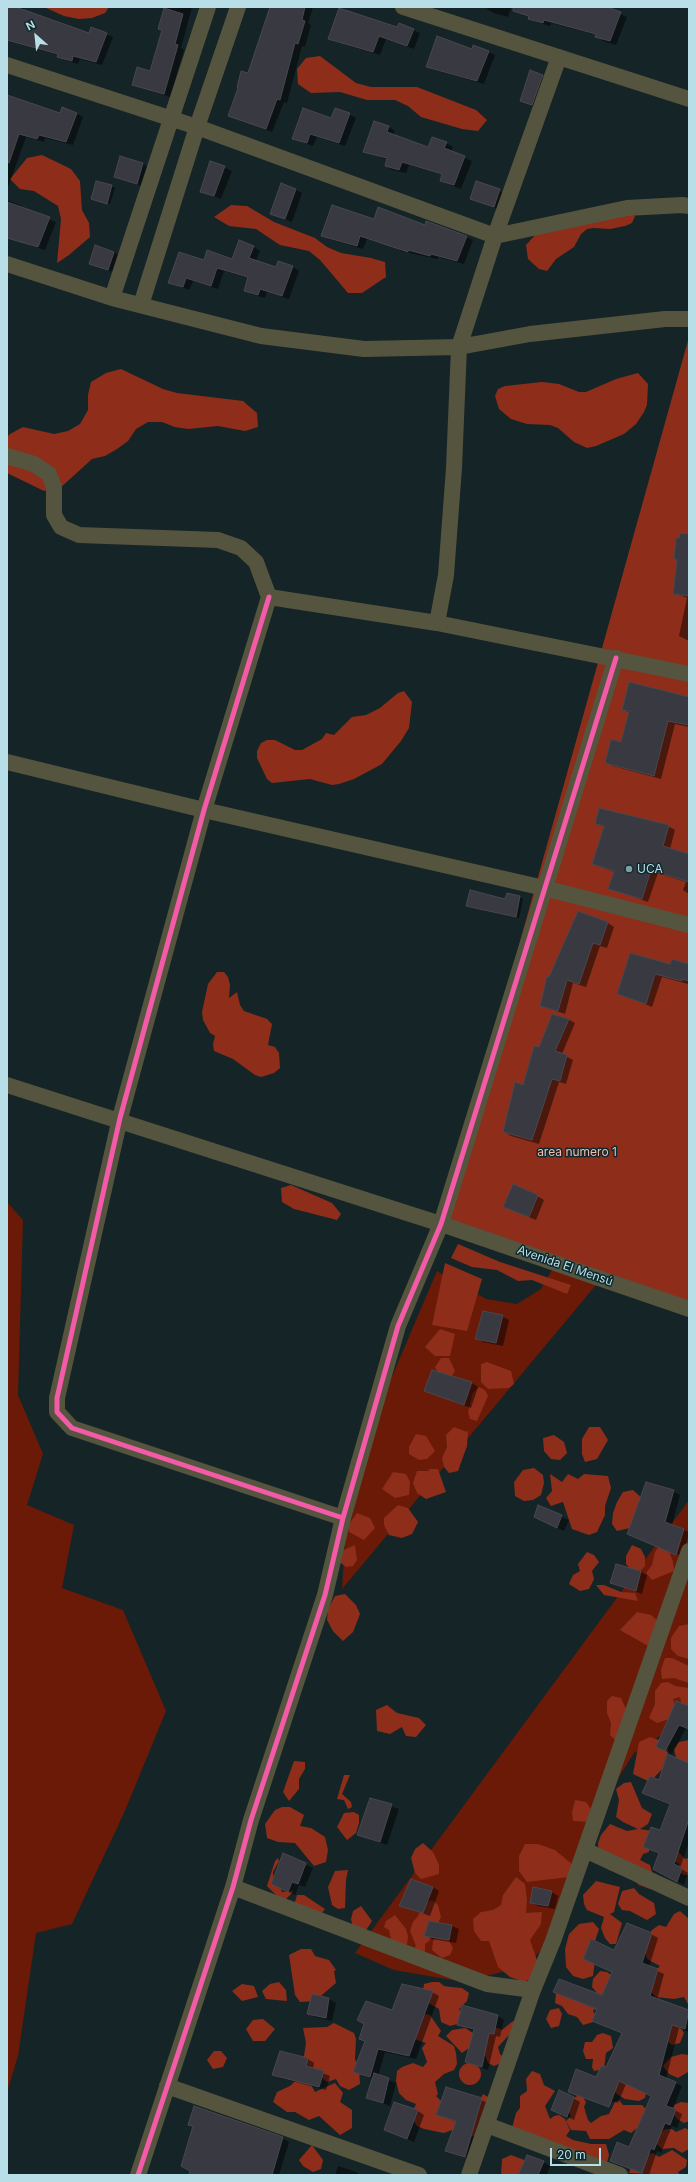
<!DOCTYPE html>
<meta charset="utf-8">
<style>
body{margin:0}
#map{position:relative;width:696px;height:2182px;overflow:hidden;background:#152427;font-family:Inter,sans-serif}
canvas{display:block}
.frame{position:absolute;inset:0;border:8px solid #b8dee7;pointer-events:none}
.north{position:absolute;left:16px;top:16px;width:40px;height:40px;-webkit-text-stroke:3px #0e292e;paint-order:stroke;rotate:333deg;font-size:11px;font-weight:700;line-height:16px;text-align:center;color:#b8dee7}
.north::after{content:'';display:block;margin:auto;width:14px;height:18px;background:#b8dee7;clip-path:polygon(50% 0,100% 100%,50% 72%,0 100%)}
.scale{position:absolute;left:550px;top:2148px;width:51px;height:18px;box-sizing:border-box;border:2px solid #b8dee7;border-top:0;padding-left:5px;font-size:12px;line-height:14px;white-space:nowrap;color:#b8dee7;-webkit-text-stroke:3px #0e292e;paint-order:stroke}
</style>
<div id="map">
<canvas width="696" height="2182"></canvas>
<div class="frame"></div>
<div class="north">N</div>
<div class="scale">20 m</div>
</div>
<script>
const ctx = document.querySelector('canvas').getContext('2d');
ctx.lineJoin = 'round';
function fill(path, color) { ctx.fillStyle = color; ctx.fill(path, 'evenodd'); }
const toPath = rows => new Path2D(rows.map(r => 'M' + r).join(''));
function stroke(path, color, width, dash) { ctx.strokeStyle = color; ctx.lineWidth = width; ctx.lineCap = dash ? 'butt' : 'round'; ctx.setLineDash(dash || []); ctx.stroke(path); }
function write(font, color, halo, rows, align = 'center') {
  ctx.font = font + ' Inter,sans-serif'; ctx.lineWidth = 3; ctx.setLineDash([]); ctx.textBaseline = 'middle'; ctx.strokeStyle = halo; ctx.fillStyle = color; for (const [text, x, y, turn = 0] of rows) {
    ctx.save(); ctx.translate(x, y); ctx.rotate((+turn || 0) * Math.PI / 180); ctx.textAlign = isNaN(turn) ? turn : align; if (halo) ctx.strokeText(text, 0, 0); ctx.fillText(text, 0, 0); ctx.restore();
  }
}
fill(toPath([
 [7,1202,23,1220,18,1395,43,1454,27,1505,74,1525,62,1588,123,1610,166,1711,124,1813,72,1924,36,1933,18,2056,7,2092],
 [577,1226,601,1279,342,1589,348,1494,382,1400,437,1271,486,1299,517,1304,541,1289],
 [689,1500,689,1717,634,1753,617,1780,544,1948,524,1966,464,1982,394,1970,355,1953]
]), '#6a1a07');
fill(toPath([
 [44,7,109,7,105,13,92,18,79,19,64,16],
 [320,56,356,83,371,87,417,87,476,110,487,120,478,131,462,129,421,117,408,106,395,100,367,100,340,92,311,93,298,84,297,69,306,58],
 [42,155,71,169,80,181,82,210,89,223,90,237,69,255,57,263,61,219,58,206,34,191,20,189,10,179,27,158],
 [231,205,247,206,274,222,315,238,327,247,341,253,371,258,385,262,386,277,362,293,348,293,320,260,309,251,280,245,256,229,229,226,214,217],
 [629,213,635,216,632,223,625,226,610,229,594,228,587,229,581,234,574,247,556,259,547,271,539,269,528,259,526,245,537,233],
 [689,337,689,1309,441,1224],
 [121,369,163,389,177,393,243,401,257,413,258,427,245,431,218,426,188,429,175,427,162,422,148,422,136,429,128,441,117,449,105,456,92,459,59,489,44,491,7,473,7,437,10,434,23,427,54,434,68,431,80,424,88,410,88,395,91,382,106,373],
 [638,373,648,384,647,405,644,412,636,424,624,434,596,446,587,448,574,442,558,428,550,425,527,424,511,419,499,409,495,396,498,389,505,386,542,382,559,384,579,392,586,392,616,379],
 [404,691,412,702,409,728,401,741,382,764,354,779,339,784,332,785,310,779,272,783,267,779,257,758,257,751,261,743,267,740,275,740,295,750,302,750,322,739,326,733,334,735,352,717,366,715,380,708,398,693],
 [217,972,224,972,228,977,230,985,229,998,237,992,240,1005,244,1011,267,1019,272,1024,268,1045,275,1047,279,1053,280,1068,274,1073,261,1077,255,1075,233,1059,214,1051,213,1044,215,1036,210,1033,203,1020,202,1012,208,984],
 [291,1185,332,1203,341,1214,337,1220,294,1209,282,1202,281,1188],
 [458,1244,500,1262,571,1285,567,1294,532,1280,518,1281,497,1270,472,1267,451,1258],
 [445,1263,482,1279,467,1331,432,1325],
 [440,1329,455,1334,450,1356,435,1356,425,1347],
 [441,1358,449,1358,455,1371,451,1378,442,1383,435,1367],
 [487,1362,511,1371,514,1384,509,1388,488,1389,481,1382,481,1364],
 [479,1387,485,1390,488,1396,477,1421,470,1419,468,1412,473,1393],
 [454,1427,467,1432,468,1430,467,1446,458,1471,449,1473,444,1467,442,1458,447,1447,446,1435],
 [589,1427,600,1427,608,1440,597,1459,585,1462,582,1454,582,1439],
 [416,1434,426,1436,435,1451,427,1459,419,1460,409,1454,409,1447],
 [554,1435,564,1442,567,1453,560,1460,551,1459,544,1451,543,1438],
 [534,1468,543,1475,544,1483,541,1495,533,1500,524,1501,515,1496,514,1482,523,1470],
 [428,1469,438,1469,446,1492,426,1499,417,1493,413,1483,417,1471,430,1471],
 [393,1472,406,1474,410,1482,409,1495,395,1498,382,1489],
 [550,1474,562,1482,568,1474,578,1479,584,1474,608,1476,611,1488,605,1506,605,1515,597,1532,589,1535,572,1529,563,1502,551,1506,546,1498,552,1491],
 [633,1490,645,1501,634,1527,617,1531,612,1524,613,1513,617,1502,623,1492],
 [398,1505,408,1508,418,1522,412,1534,402,1538,389,1535,384,1525,384,1518],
 [357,1513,370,1518,375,1528,364,1540,349,1532,349,1524],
 [661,1544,668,1548,673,1562,674,1571,652,1580,646,1573,652,1565,655,1552],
 [355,1545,357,1560,353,1566,346,1567,337,1560,339,1552],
 [632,1545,641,1549,645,1557,645,1566,638,1574,632,1571,626,1564,626,1556],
 [587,1552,594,1555,599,1562,592,1571,594,1579,589,1589,580,1591,569,1584,573,1575,580,1571,578,1564],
 [596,1585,604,1585,621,1592,635,1593,638,1601,604,1595],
 [345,1594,356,1605,360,1614,353,1632,343,1641,333,1631,327,1620,328,1609,335,1596],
 [637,1612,651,1615,658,1621,648,1646,620,1630],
 [689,1624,689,1659,678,1656,671,1649,671,1638,679,1626],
 [665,1658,672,1658,689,1666,689,1683,674,1678,662,1679,661,1670],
 [668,1682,675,1686,689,1688,689,1709,682,1707,680,1697,673,1699,676,1710,672,1718,657,1723,649,1718,655,1704,655,1691,661,1683],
 [612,1696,621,1698,634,1727,615,1740,610,1735,611,1723,607,1713,607,1701],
 [387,1705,397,1713,419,1718,426,1725,416,1737,406,1736,402,1727,390,1734,377,1731,376,1710],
 [650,1737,659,1740,668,1749,666,1765,650,1782,633,1774,639,1742],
 [689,1740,689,1766,677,1762,674,1749,679,1742],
 [294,1761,305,1762,305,1769,299,1779,299,1789,289,1801,283,1792],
 [344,1775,350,1775,342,1794,351,1802,352,1807,348,1809,344,1800,337,1799],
 [631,1782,642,1808,652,1814,648,1824,640,1829,652,1831,649,1844,649,1852,643,1854,640,1860,650,1865,653,1875,650,1889,639,1885,630,1877,609,1870,599,1863,598,1843,601,1835,610,1824,627,1831,638,1829,623,1822,616,1817,619,1800,616,1789,624,1783],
 [575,1800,586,1802,595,1815,589,1822,573,1821,572,1813],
 [282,1807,290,1807,304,1815,300,1826,311,1828,325,1837,328,1850,326,1862,314,1866,295,1843,278,1842,267,1838,265,1824,275,1810],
 [354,1812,359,1815,359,1823,356,1833,347,1840,337,1827,344,1813],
 [423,1843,433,1852,439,1865,439,1874,421,1879,415,1873,411,1858,415,1849],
 [525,1844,538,1844,555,1850,573,1865,569,1877,527,1882,519,1871,519,1856],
 [675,1848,685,1859,689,1858,689,1875,684,1875,678,1870,679,1864,668,1857],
 [278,1858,279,1861,273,1872,274,1883,280,1886,282,1892,294,1891,285,1900,278,1897,267,1886,275,1861],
 [348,1870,346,1880,345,1908,338,1909,332,1905,328,1887,335,1871],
 [516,1877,525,1884,527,1900,526,1913,542,1912,541,1924,530,1940,539,1966,533,1978,524,1982,510,1977,498,1967,489,1941,481,1941,474,1931,473,1919,481,1912,493,1910,501,1905,503,1895],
 [596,1881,620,1887,614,1912,610,1914,622,1923,616,1944,610,1944,605,1938,601,1928,604,1917,587,1910,584,1904,583,1895],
 [634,1888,639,1894,654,1903,656,1914,647,1920,630,1911,622,1910,618,1904,622,1891],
 [297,1895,304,1895,325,1909,322,1913,294,1905],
 [432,1900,438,1905,441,1917,429,1941,425,1944,425,1952,411,1951,416,1946,410,1931,413,1922,418,1916,423,1905],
 [361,1906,372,1921,365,1932,353,1928,351,1919,353,1911],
 [680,1911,689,1919,689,2006,684,1997,674,1999,656,1997,650,1991,653,1973,660,1966,647,1959,644,1947,646,1937,652,1930,659,1925,666,1927,674,1914],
 [395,1915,406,1929,408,1936,407,1945,391,1940,389,1930,384,1927,386,1921],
 [593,1922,599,1929,590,1956,595,1960,593,1976,583,1979,573,1976,566,1967,565,1949,569,1934,579,1924],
 [439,1935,446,1936,453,1948,450,1955,442,1958,432,1950,433,1941],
 [301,1949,311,1949,315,1956,329,1960,336,1970,334,1971,336,1983,315,2001,300,2002,295,1995,289,1955],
 [600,1971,607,1972,614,1977,603,2000,592,1987,593,1979],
 [279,1982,286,1990,287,2001,266,1999,262,1991,270,1984],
 [432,1982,439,1982,444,1986,451,1987,462,1988,469,1993,467,2001,459,2009,462,2014,461,2023,450,2026,441,2022,439,2009,427,2002,423,1991,424,1984],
 [242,1984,254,1986,258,1997,242,2001,232,1991],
 [556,1992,599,2009,593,2010,597,2021,583,2025,577,2017,568,2014,562,2006,555,2003],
 [559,2008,562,2014,559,2026,551,2028,546,2019,550,2010],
 [422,2013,430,2015,441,2031,438,2036,454,2046,456,2053,457,2064,454,2070,444,2074,435,2082,438,2094,436,2096,459,2119,455,2129,444,2133,424,2129,417,2126,413,2120,412,2113,416,2104,406,2100,399,2093,396,2081,397,2071,402,2067,413,2063,423,2067,427,2062,422,2048,426,2043,414,2039],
 [263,2019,275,2029,265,2041,253,2041,246,2029,253,2020],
 [513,2021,518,2025,514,2036,509,2035,498,2047,500,2054,504,2058,501,2063,494,2066,488,2063,483,2050,473,2045,462,2053,446,2036,452,2030,465,2028,486,2041,491,2029,498,2028,502,2030],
 [334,2023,354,2033,356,2039,355,2059,359,2069,360,2084,349,2090,340,2086,336,2079,327,2082,303,2062,306,2043,303,2028,327,2027],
 [674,2024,679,2025,684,2033,680,2043,672,2045,667,2041,670,2028],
 [603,2033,611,2036,613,2048,606,2053,604,2069,594,2071,592,2067,593,2059,586,2059,583,2051,585,2042,592,2042,597,2035],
 [214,2051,221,2051,227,2058,223,2067,213,2069,207,2060],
 [682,2054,689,2055,689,2074,688,2072,678,2078,669,2074,663,2066,671,2057],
 '459 2074a11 11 0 1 1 22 0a11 11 0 1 1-22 0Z',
 [532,2071,540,2074,544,2085,555,2091,545,2106,550,2119,554,2116,559,2115,565,2119,570,2130,566,2136,573,2140,591,2144,606,2144,609,2155,606,2166,512,2128,516,2113,520,2108,520,2096,527,2091,526,2079],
 [299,2077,309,2081,315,2092,335,2083,343,2093,340,2102,352,2110,352,2128,340,2135,319,2116,309,2120,295,2112,287,2112,273,2102,277,2092,290,2086],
 [616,2079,646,2092,645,2098,639,2101,625,2099,617,2094,612,2086],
 [483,2094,488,2097,479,2134,471,2137,479,2101],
 [581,2094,586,2102,584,2107,588,2120,591,2123,601,2116,609,2114,615,2102,619,2100,623,2105,642,2105,649,2112,642,2124,631,2133,624,2130,609,2139,590,2139,586,2131,571,2130,566,2121,571,2116,567,2108,570,2100],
 [681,2102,689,2103,689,2121,684,2123,677,2119,672,2112,674,2105],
 [685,2128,689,2130,689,2149,682,2153,674,2148,662,2149,654,2141,657,2134,666,2129,672,2129,676,2132],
 [312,2145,323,2160,321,2169,313,2172,303,2166,299,2160],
 [672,2150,687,2160,686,2167,678,2172,680,2175,629,2173,631,2167,644,2156,653,2153,659,2157],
 [511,2155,527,2161,523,2175,501,2175,502,2159]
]), '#8e2e1a');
fill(toPath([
 [7,7,22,7,24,8,23,11,90,35,106,34,113,37,102,65,80,59,78,64,65,60,58,55,33,48,7,35],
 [165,7,192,7,181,48,184,50,170,97,133,84,151,72,163,30,159,28],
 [268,7,313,7,308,23,311,25,305,47,302,46,287,103,284,102,272,132,229,115,249,75,271,8],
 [488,7,511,7,508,17,494,13,487,9],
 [533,7,605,7,627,17,616,45,603,41,597,35,551,23,550,26,536,22,529,18],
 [398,28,413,30,420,33,414,49,386,39,380,55,336,42,330,39],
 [473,50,488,52,495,55,484,84,434,70,427,67],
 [542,76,549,80,539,108,521,101],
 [7,95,60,115,76,113,83,117,73,145,45,138,44,142,26,137,7,190],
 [349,114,356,118,345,146,317,137,313,146,293,139,332,120],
 [389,127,395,131,393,136,429,148,446,143,453,147,451,152,472,161,461,189,441,181,443,175,409,165,406,173,392,170,386,166,388,160,365,151],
 [211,162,232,171,221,199,201,191],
 [143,164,149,168,144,187,115,176],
 [477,182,507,194,501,210,471,199],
 [112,186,115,188,110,204,92,199],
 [296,190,302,193,292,222,272,214],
 [7,200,22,206,21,208,56,222,45,250,32,246,7,233],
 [425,226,466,237,473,240,464,264,438,257,437,259,401,251,394,247,367,239,363,249,329,239,322,236],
 [254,247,260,251,256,261,276,269,293,267,299,271,289,299,267,292,265,298,251,294,245,290,249,278,224,271,218,289,193,281,189,290,169,282,204,261,233,261],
 [114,252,120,256,115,273,90,263],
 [689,540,689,641,679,636,687,598,674,593,678,561,675,559],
 [689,698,689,727,675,724,661,779,613,766,606,762,622,743,629,713,623,709],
 [596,823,668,826,675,830,670,849,689,857,689,894,683,890,686,882,658,873,648,902,609,888,614,872,593,864,604,827],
 [520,897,523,899,519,918,467,906],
 [608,923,614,927,607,948,600,946,586,987,573,983,565,1014,541,1006,550,978],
 [689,965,688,984,662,977,652,1007,618,993,671,966],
 [568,1019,575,1023,562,1054,573,1060,566,1084,559,1082,539,1144,511,1136,504,1132,540,1048],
 [537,1196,544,1200,536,1220,511,1210],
 [502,1316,509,1320,503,1346,483,1342,476,1338],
 [472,1383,478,1387,471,1408,426,1391],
 [673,1491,680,1495,672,1525,689,1532,683,1557,635,1537],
 [539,1507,569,1520,564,1531,542,1521],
 [641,1572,647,1575,642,1594,611,1582],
 [689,1707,689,1729,686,1728,672,1754,664,1750],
 [689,1764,689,1842,680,1868,688,1873,684,1885,655,1869,660,1854,651,1850,670,1805,643,1793],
 [370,1799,399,1809,387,1845,358,1835],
 [284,1855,313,1868,305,1887,299,1885,295,1895,272,1884],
 [433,1887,439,1891,430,1916,400,1905],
 [552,1892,558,1896,555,1909,538,1906,531,1903],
 [429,1922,452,1926,459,1929,456,1943,432,1939,425,1935],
 [651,1934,658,1938,649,1967,664,1974,657,2000,689,2011,689,2032,679,2028,666,2079,682,2086,673,2109,682,2114,677,2128,672,2126,661,2153,657,2151,649,2175,647,2175,612,2161,629,2148,652,2096,626,2084,618,2103,601,2098,599,2104,570,2092,597,2078,606,2068,623,2034,593,2021,598,2010,554,1992,603,1996,613,1972,615,1951],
 [432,1992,439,1996,416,2059,385,2052,378,2076,396,2083,390,2106,367,2097,373,2079,354,2072,365,2041,360,2038,392,2011],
 [329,1999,336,2003,332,2021,315,2017,308,2014],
 [498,2016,504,2020,500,2037,496,2036,488,2070,466,2062,474,2031,458,2024],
 [308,2059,314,2063,313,2069,330,2076,326,2090,280,2078,273,2074],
 [446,2088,489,2103,472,2160,447,2150,456,2122,437,2114],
 [573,2098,580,2102,574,2120,552,2110],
 [418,2111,424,2115,414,2142,386,2130],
 [189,2124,282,2138,289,2142,279,2175,190,2175,194,2127],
 [543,2162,550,2166,547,2175,519,2175],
 [338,2166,356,2172,361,2175,335,2175]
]), '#0007');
const building = toPath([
 [7,7,16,7,89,33,91,27,107,33,96,62,73,56,72,61,57,57,58,54,7,40,7,7],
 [270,7,305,7,302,20,305,21,298,44,295,43,280,100,277,99,266,129,228,116,238,88,237,87,241,71,248,73,270,7],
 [513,7,607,7,621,12,610,41,595,37,596,34,544,20,543,23,528,19,529,16,513,11,513,7],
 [164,8,183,14,175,44,178,45,164,94,132,85,137,67,150,71,162,30,158,29,164,8],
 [339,8,397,27,399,23,414,29,407,46,379,36,373,52,328,39,339,8],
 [437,36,472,49,473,45,489,51,477,81,426,67,437,36],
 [530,70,543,75,532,105,520,101,530,70],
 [7,95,60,113,62,107,77,113,66,142,39,135,37,139,19,134,9,163,7,162,7,95],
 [303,108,331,118,335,108,350,113,339,143,310,134,307,143,292,139,303,108],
 [374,121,389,126,387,132,428,147,432,137,447,142,444,148,465,156,454,185,440,181,442,174,402,162,399,170,385,166,387,158,363,152,374,121],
 [120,156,143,163,137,184,114,177,120,156],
 [210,161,225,166,214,196,200,192,210,161],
 [96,181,112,185,107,204,91,199,96,181],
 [476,181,500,189,494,207,470,199,476,181],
 [281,183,296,189,285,219,270,214,281,183],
 [7,202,50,217,38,247,7,238,7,202],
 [332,205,374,219,378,207,425,225,426,221,467,236,457,261,431,254,430,256,408,250,408,252,360,236,357,246,321,236,332,205],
 [239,240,254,246,249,258,276,267,278,261,293,266,282,296,260,289,258,295,244,291,248,277,217,268,211,286,186,278,183,287,168,283,179,252,204,260,207,250,232,259,239,240],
 [95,245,114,252,108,270,89,264,95,245],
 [680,533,689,534,689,596,673,594,677,560,674,559,676,538,679,538,680,533],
 [629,682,689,697,689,725,668,721,654,776,605,763,611,739,621,742,629,711,622,710,629,682],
 [599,808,669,825,663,846,689,854,689,882,651,870,642,899,608,889,614,871,592,864,604,826,595,824,599,808],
 [470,890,505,899,507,893,520,896,516,917,466,906,470,890],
 [578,911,608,922,600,945,593,943,579,984,567,980,558,1011,540,1006,547,976,549,977,578,911],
 [630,953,670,964,672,959,689,964,689,981,682,979,682,981,655,974,646,1004,617,994,630,953],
 [552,1014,569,1019,555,1051,567,1055,560,1081,552,1079,532,1140,503,1132,515,1082,523,1085,534,1046,539,1047,552,1014],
 [513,1184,538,1195,529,1217,503,1207,513,1184],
 [483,1311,503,1315,496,1343,475,1339,483,1311],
 [432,1370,472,1382,464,1405,424,1391,432,1370],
 [646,1482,674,1490,665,1522,684,1529,676,1555,627,1534,646,1482],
 [538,1505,562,1515,557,1528,534,1517,538,1505],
 [616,1564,641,1571,636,1591,610,1583,616,1564],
 [676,1701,689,1706,689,1729,679,1725,665,1751,656,1747,676,1701],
 [667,1754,689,1763,689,1819,674,1864,682,1868,677,1882,653,1869,659,1853,643,1847,651,1827,660,1830,670,1804,642,1793,650,1776,659,1780,667,1754],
 [370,1798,392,1804,380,1842,357,1835,370,1798],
 [283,1853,306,1863,298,1884,292,1882,288,1892,271,1884,283,1853],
 [411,1879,433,1887,423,1913,399,1906,411,1879],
 [533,1887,552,1891,548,1906,530,1903,533,1887],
 [429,1921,452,1925,449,1940,424,1936,429,1921],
 [627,1923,652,1933,642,1963,658,1969,650,1996,689,2010,685,2029,672,2025,659,2075,676,2082,666,2106,676,2109,670,2125,665,2123,654,2150,651,2148,642,2173,610,2161,617,2142,629,2147,651,2096,619,2081,609,2107,568,2092,576,2069,596,2077,601,2066,606,2067,622,2033,592,2021,597,2009,553,1992,559,1979,602,1995,612,1972,583,1959,591,1939,614,1950,627,1923],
 [402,1984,433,1991,409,2056,378,2049,370,2077,353,2072,365,2041,359,2039,364,2024,357,2020,366,2001,392,2010,402,1984],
 [312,1994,329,1998,326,2018,307,2014,312,1994],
 [462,2005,498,2015,494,2034,489,2033,482,2067,465,2062,474,2029,457,2025,462,2005],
 [280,2051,308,2058,306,2066,324,2071,319,2087,272,2075,280,2051],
 [374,2073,389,2078,383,2103,366,2098,374,2073],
 [446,2087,482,2098,465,2157,445,2151,456,2121,436,2115,446,2087],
 [559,2090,574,2097,567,2117,551,2110,559,2090],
 [394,2102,418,2110,407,2139,384,2130,394,2102],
 [194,2106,283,2137,272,2175,189,2175,190,2171,181,2166,193,2126,188,2125,194,2106],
 [527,2155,544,2161,538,2175,518,2175,527,2155]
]);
fill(building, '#393942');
stroke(building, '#49474f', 1);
stroke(toPath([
 [403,7,689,99],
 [7,65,197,127,495,236,627,208,682,205,689,206],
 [7,264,112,298,261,336,364,349,459,347,530,334,665,319,689,319],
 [112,298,208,7],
 [141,305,197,127,238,7],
 [7,456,34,464,49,474,54,487,54,515,61,527,79,535,218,540,241,548,256,562,269,597,437,623,689,674],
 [269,597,204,810,120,1118,57,1398,57,1412,72,1428,343,1518],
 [437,623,446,575,454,468,459,347,495,236,559,57],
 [7,762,204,810,544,888,689,925],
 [7,1085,441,1224,689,1309],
 [585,1850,689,1898],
 [233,1887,487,1984,533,1990],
 [167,2086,419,2175],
 [487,2125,620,2175],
 [138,2175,233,1887,251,1820,325,1595,343,1518,398,1326,441,1224,616,658],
 [469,2175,533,1990,553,1941,689,1551]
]), '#55543f', 16);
stroke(toPath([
 [269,597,204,810,120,1118,57,1398,57,1412,72,1428,343,1518],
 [138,2175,233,1887,251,1820,325,1595,343,1518,398,1326,441,1224,616,658]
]), '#f35aa7', 5);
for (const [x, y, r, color] of [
 [629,869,4,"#7f9da4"]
]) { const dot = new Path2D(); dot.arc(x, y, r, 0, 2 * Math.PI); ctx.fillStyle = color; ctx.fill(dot); stroke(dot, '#0e292e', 1.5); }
write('12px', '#b8dee7', '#0e292e', [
 ["UCA",637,869]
], 'left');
write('12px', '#f7bbad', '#0e292e', [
 ["area numero 1",577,1152]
]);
write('12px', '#b8dee7', '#0e292e', [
 ["Avenida El Mensú",565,1266,19]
]);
</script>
